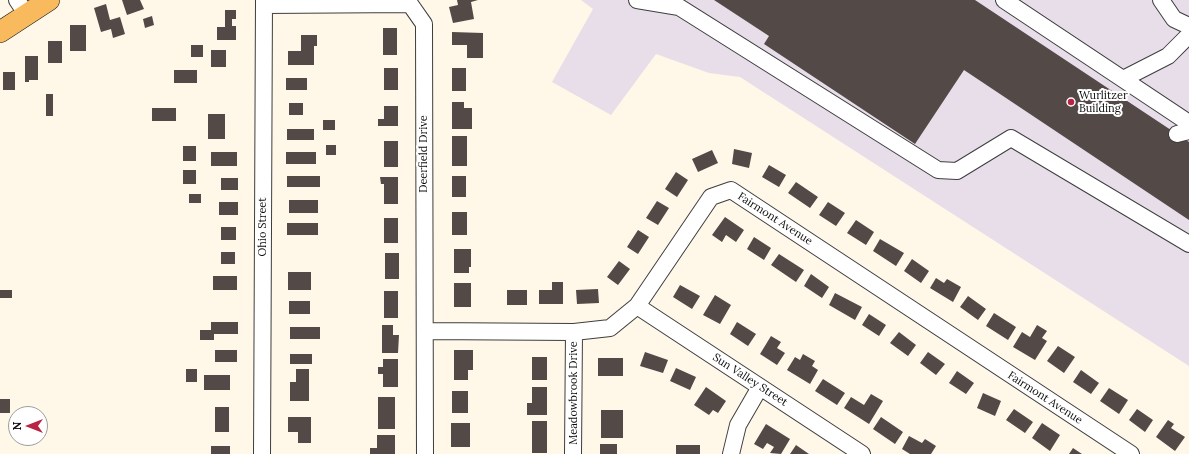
<!DOCTYPE html>
<style>
body{margin:0}
#map{position:relative;width:1189px;height:454px;overflow:hidden;background:#fff7e8;font-family:Lora,serif}
canvas{display:block}
.north{position:absolute;left:8px;top:406px;width:40px;height:40px;box-sizing:border-box;background:#fff;border:1px solid #9d9d9d;border-radius:50%;rotate:270deg;font-size:11px;font-weight:700;line-height:16px;text-align:center;color:#0b0b0b}
.north::after{content:'';display:block;margin:auto;width:14px;height:18px;background:#ba2343;clip-path:polygon(50% 0,100% 100%,50% 72%,0 100%)}
</style>
<div id="map">
<canvas width="1189" height="454"></canvas>
<div class="north">N</div>
</div>
<script>
const ctx = document.querySelector('canvas').getContext('2d');
ctx.lineJoin = 'round';
function fill(path, color) { ctx.fillStyle = color; ctx.fill(path, 'evenodd'); }
const toPath = rows => new Path2D(rows.map(r => 'M' + r).join(''));
function stroke(path, color, width, dash) { ctx.strokeStyle = color; ctx.lineWidth = width; ctx.lineCap = dash ? 'butt' : 'round'; ctx.setLineDash(dash || []); ctx.stroke(path); }
function write(font, color, halo, rows, align = 'center') {
  ctx.font = font + ' Lora,serif'; ctx.lineWidth = 4; ctx.setLineDash([]); ctx.textBaseline = 'middle'; ctx.strokeStyle = halo; ctx.fillStyle = color; for (const [text, x, y, turn = 0] of rows) {
    ctx.save(); ctx.translate(x, y); ctx.rotate((+turn || 0) * Math.PI / 180); ctx.textAlign = isNaN(turn) ? turn : align; if (halo) ctx.strokeText(text, 0, 0); ctx.fillText(text, 0, 0); ctx.restore();
  }
}
fill(toPath([
 [581,0,1189,0,1189,366,740,77,709,73,656,54,611,115,552,82,593,9]
]), '#e7deea');
fill(toPath([
 [122,0,140,0,144,9,127,15],
 [457,0,478,0,471,2,474,19,453,23,449,7,458,5],
 [714,0,975,0,1189,142,1189,220,964,70,915,144,764,44,769,36],
 [106,4,110,20,120,17,125,34,113,38,111,29,101,32,94,8],
 [225,10,236,10,236,19,232,19,232,26,236,26,236,40,217,40,217,27,225,27],
 [152,16,154,25,145,28,143,19],
 [70,25,86,25,86,51,70,51],
 [383,28,397,28,397,55,383,55],
 [452,32,483,33,483,58,467,58,467,45,452,45],
 [301,35,317,35,317,46,314,46,314,65,288,65,288,51,301,51],
 [48,41,62,41,62,63,48,63],
 [191,45,203,45,203,57,191,57],
 [211,50,226,50,226,67,211,67],
 [25,56,38,56,38,80,29,80,29,82,25,82],
 [384,68,398,68,398,90,384,90],
 [452,68,466,68,466,91,452,91],
 [174,70,197,70,197,83,174,83],
 [3,72,15,72,15,90,3,90],
 [286,78,307,78,307,90,286,90],
 [46,94,53,94,53,116,46,116],
 [452,102,464,102,464,108,472,108,472,129,452,129],
 [289,103,303,103,303,115,289,115],
 [384,106,398,106,398,126,378,126,378,119,384,119],
 [152,108,176,108,176,121,152,121],
 [208,114,225,114,225,139,208,139],
 [323,120,335,120,335,130,323,130],
 [287,129,314,129,314,140,287,140],
 [452,136,467,136,467,166,452,166],
 [384,141,398,141,398,167,384,167],
 [326,145,336,145,336,155,326,155],
 [183,146,196,146,196,161,183,161],
 [734,149,752,153,749,168,732,164],
 [712,150,718,163,698,172,692,159],
 [211,152,237,152,237,166,211,166],
 [286,152,316,152,316,164,286,164],
 [769,165,786,175,779,187,762,177],
 [183,170,196,170,196,184,183,184],
 [676,172,688,180,677,197,665,189],
 [287,176,320,176,320,187,287,187],
 [452,176,466,176,466,197,452,197],
 [380,177,398,177,398,204,384,204,384,184,381,184],
 [221,178,238,178,238,190,221,190],
 [796,182,818,197,810,208,788,193],
 [189,194,201,194,201,203,189,203],
 [289,200,318,200,318,213,289,213],
 [657,201,669,208,658,225,646,218],
 [219,202,238,202,238,215,219,215],
 [828,202,845,213,836,226,819,215],
 [452,212,467,212,467,235,452,235],
 [725,217,744,230,736,242,726,235,722,242,712,235],
 [384,218,398,218,398,243,384,243],
 [856,220,874,232,866,245,847,233],
 [287,223,318,223,318,235,287,235],
 [221,227,236,227,236,240,221,240],
 [638,230,649,237,638,254,627,247],
 [754,237,771,248,764,260,747,249],
 [880,239,904,253,896,266,873,251],
 [454,249,471,249,471,267,469,267,469,273,454,273],
 [221,252,235,252,235,264,221,264],
 [385,253,399,253,399,279,385,279],
 [779,254,804,270,796,282,771,265],
 [912,259,929,271,921,283,904,271],
 [619,261,630,269,618,285,607,277],
 [288,272,311,272,311,290,288,290],
 [811,274,829,287,822,298,804,286],
 [213,276,237,276,237,290,213,290],
 [936,278,944,283,947,279,961,287,953,302,930,288],
 [552,282,563,282,563,304,539,304,539,290,552,290],
 [454,283,471,283,471,307,454,307],
 [680,285,700,296,692,309,673,297],
 [598,289,599,303,577,304,576,290],
 [0,290,12,290,12,298,0,298],
 [507,290,527,290,527,305,507,305],
 [384,291,398,291,398,318,384,318],
 [835,293,862,307,855,320,829,305],
 [715,295,731,305,720,324,703,315],
 [968,296,986,309,978,320,960,307],
 [289,301,310,301,310,314,289,314],
 [994,313,1016,327,1008,340,986,326],
 [869,314,886,325,879,336,862,325],
 [211,322,238,322,238,334,214,334,214,340,200,340,200,330,211,330],
 [737,322,756,334,748,346,730,334],
 [382,325,393,325,393,335,399,335,398,353,382,353],
 [1037,325,1047,331,1042,338,1047,341,1035,360,1013,347,1022,332,1030,337],
 [290,327,320,327,320,339,290,339],
 [899,332,916,345,908,356,890,343],
 [771,336,781,342,777,348,785,353,777,365,760,354],
 [1058,346,1075,357,1064,373,1047,361],
 [215,350,237,350,237,362,215,362],
 [454,350,473,350,473,370,468,370,468,380,454,380],
 [645,352,668,360,663,373,640,366],
 [928,352,945,364,936,375,920,363],
 [290,354,312,354,312,364,290,364],
 [803,354,815,361,812,366,818,370,810,384,787,370,795,357,800,360],
 [532,357,547,357,547,380,532,380],
 [598,358,623,358,623,376,598,376],
 [383,359,398,359,398,387,383,387,383,374,378,374,378,367,383,367],
 [676,368,696,377,690,390,670,381],
 [186,369,197,369,197,382,186,382],
 [296,369,309,369,309,401,290,401,290,382,296,382],
 [1081,370,1099,383,1091,394,1073,382],
 [957,371,974,383,966,394,949,383],
 [204,375,230,375,230,390,204,390],
 [823,379,845,393,837,405,815,391],
 [532,387,547,387,547,415,527,415,527,403,532,403],
 [706,387,726,401,718,413,713,410,709,415,694,405],
 [1109,388,1128,400,1119,414,1100,401],
 [452,391,468,391,468,413,452,413],
 [983,393,1001,401,995,416,977,408],
 [871,394,883,401,869,424,844,408,851,397,864,405],
 [378,397,395,397,395,429,378,429],
 [0,399,10,399,10,413,0,413],
 [215,407,229,407,229,432,215,432],
 [1014,409,1033,422,1025,433,1006,420],
 [1137,409,1153,420,1145,432,1129,420],
 [601,410,623,410,623,438,601,438],
 [288,417,311,417,311,443,298,443,298,432,288,432],
 [881,417,903,432,895,444,873,429],
 [1168,420,1174,424,1171,428,1185,437,1175,451,1156,437],
 [532,421,547,421,547,453,532,453],
 [451,423,470,423,470,447,451,447],
 [1042,423,1060,435,1050,451,1032,438],
 [766,424,790,439,781,454,770,453,774,447,767,443,763,449,754,444],
 [377,435,395,435,395,454,370,454,370,448,377,448],
 [909,436,922,443,925,439,936,446,931,454,910,454,902,449],
 [600,444,617,444,617,454,600,454],
 [676,445,700,445,700,454,676,454],
 [796,445,809,454,790,454],
 [211,446,230,446,230,454,211,454],
 [1073,448,1082,454,1069,454]
]), '#534a47');
const minor = toPath([
 [17,0,27,15],
 [637,0,679,7,938,170,957,171,1011,138,1189,244],
 [1004,0,1189,123],
 [1161,0,1174,19,1189,26],
 [264,5,410,4,424,24,425,454],
 [1123,79,1168,56,1189,35],
 [1177,134,1189,131],
 [637,306,862,454],
 [425,331,574,332,610,328,637,306,711,197,731,190,1131,454],
 [262,454,264,0],
 [573,454,574,332],
 [731,454,738,425,760,387]
]);
const major = toPath([
 [0,32,49,0]
]);
stroke(minor, '#3e3e3e', 18);
stroke(major, '#1c1c1c', 22);
stroke(minor, '#fff', 16);
stroke(major, '#f9ba5e', 21);
for (const [x, y, r, color] of [
 [1071,102,4,"#ba2343"]
]) { const dot = new Path2D(); dot.arc(x, y, r, 0, 2 * Math.PI); ctx.fillStyle = color; ctx.fill(dot); stroke(dot, '#fff', 1.5); }
write('11px', '#0b0b0b', '#fff', [
 ["Wurlitzer",1079,96],
 ["Building",1079,109]
], 'left');
write('11px', '#0b0b0b', '#fff', [
 ["Deerfield Drive",424,154,-90],
 ["Fairmont Avenue",775,219,33],
 ["Ohio Street",263,227,-90],
 ["Sun Valley Street",750,380,33],
 ["Meadowbrook Drive",574,393,-90],
 ["Fairmont Avenue",1045,398,33]
]);
</script>
